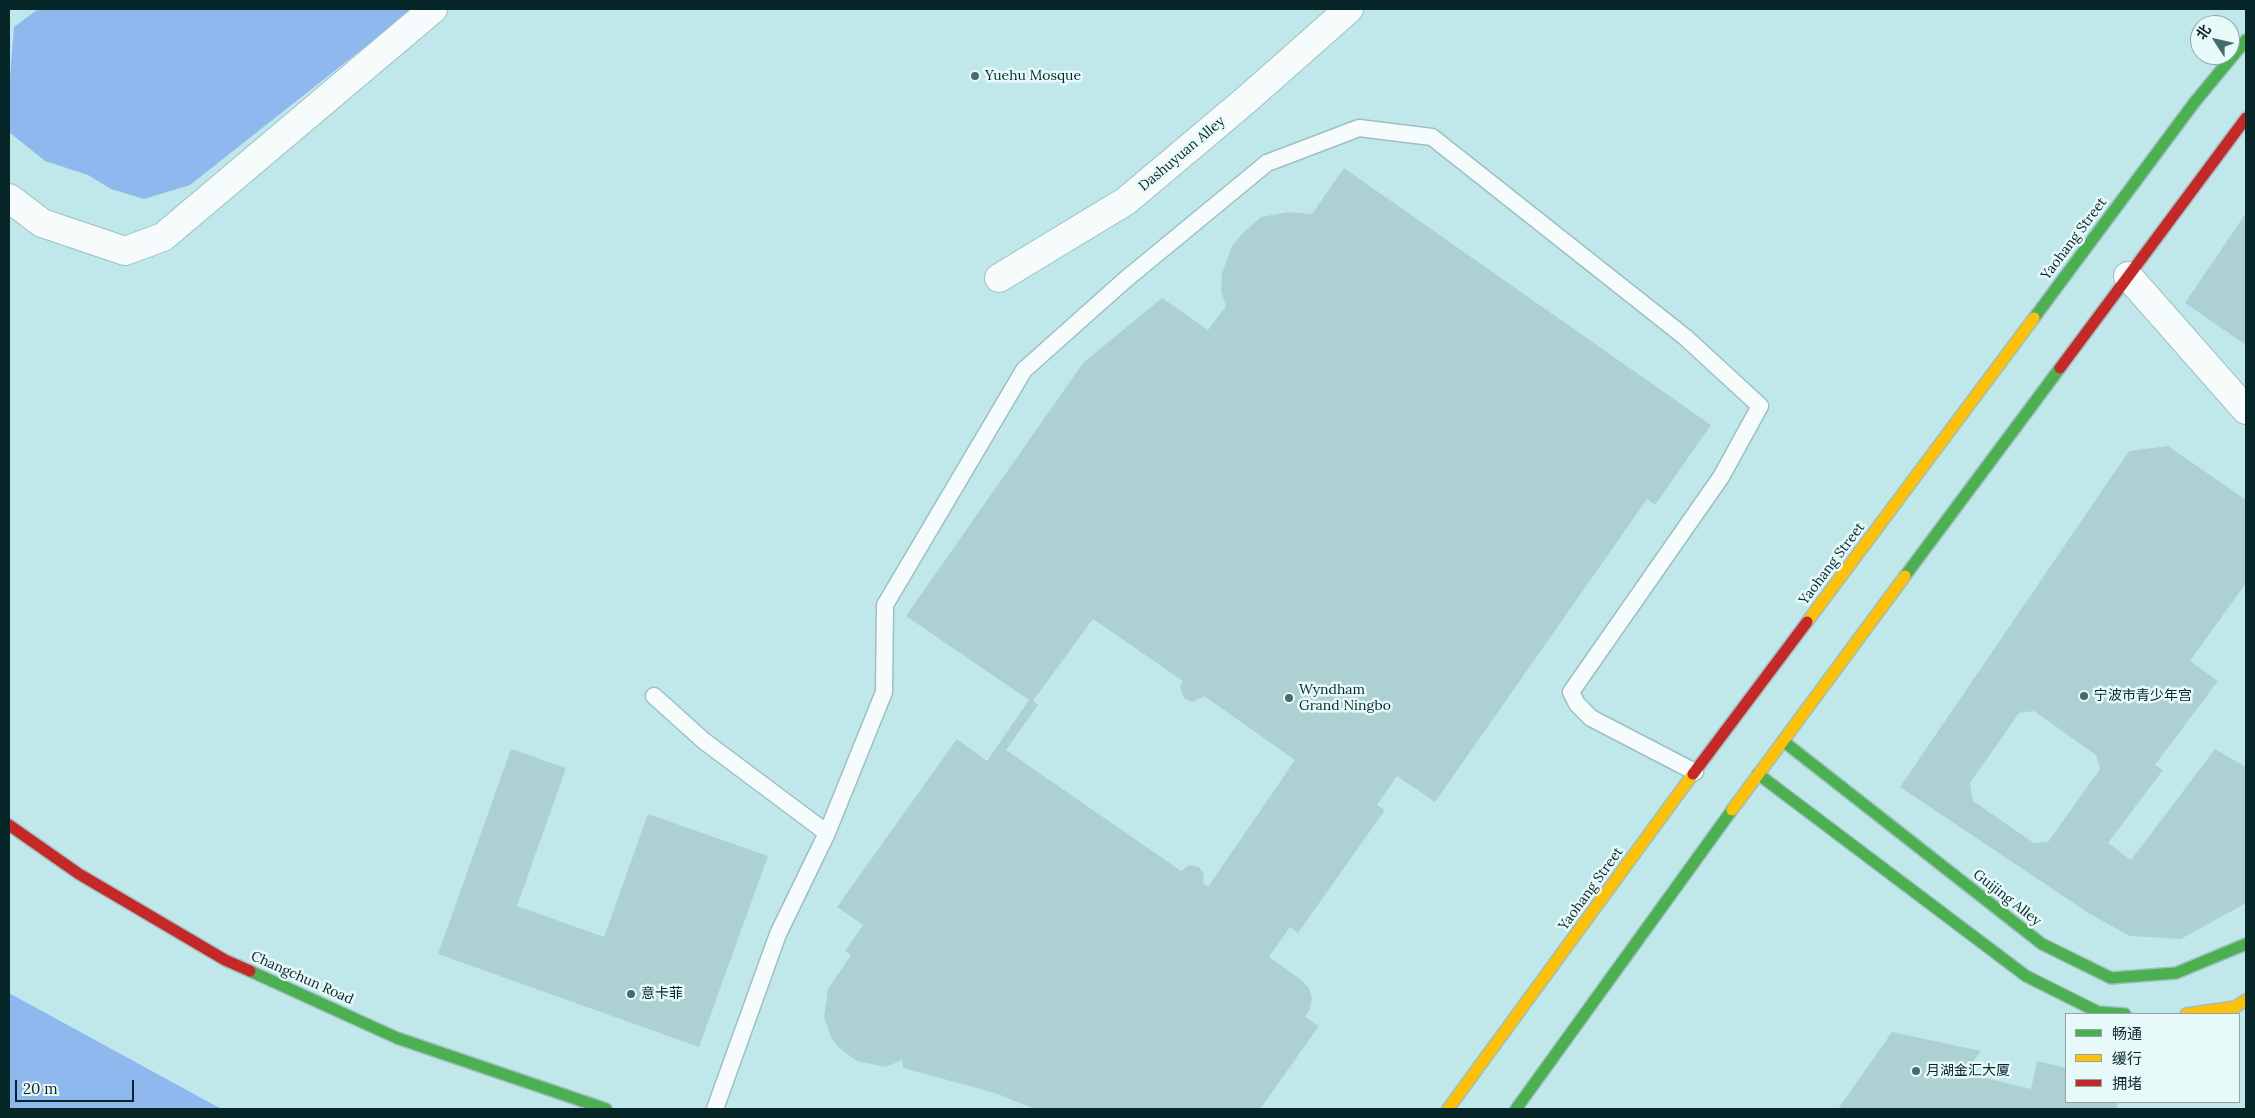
<!DOCTYPE html>
<meta charset="utf-8">
<style>
body{margin:0}
#map{position:relative;width:2255px;height:1118px;overflow:hidden;background:#c0e8ea;font-family:Lora,"Noto Sans SC",serif}
canvas{display:block}
.frame{position:absolute;inset:0;border:10px solid #062628;pointer-events:none}
.legend{position:absolute;left:2065px;top:1013px;width:175px;height:90px;box-sizing:border-box;background:#e8f9fa;border:1px solid #8ea5a6;margin:0;padding:6px 9px;list-style:none;font-size:15px;color:#062628}
.legend li{display:flex;align-items:center;gap:10px;height:25px}
.legend b{width:25px;border:1px solid #8ea5a6}
.north{position:absolute;left:2190px;top:15px;width:50px;height:50px;box-sizing:border-box;background:#e8f9fa;border:1px solid #8ea5a6;border-radius:50%;rotate:305deg;font-size:14px;font-weight:700;line-height:20px;text-align:center;color:#062628}
.north::after{content:'';display:block;margin:auto;width:18px;height:22px;background:#476a6c;clip-path:polygon(50% 0,100% 100%,50% 72%,0 100%)}
.scale{position:absolute;left:15px;top:1080px;width:119px;height:22px;box-sizing:border-box;border:2px solid #062628;border-top:0;padding-left:6px;font-size:15px;line-height:18px;white-space:nowrap;color:#062628;-webkit-text-stroke:4px #e8f9fa;paint-order:stroke}
</style>
<div id="map">
<canvas width="2255" height="1118"></canvas>
<div class="frame"></div>
<ul class="legend">
<li><b style="height:6px;background:#4caf50"></b>畅通</li>
<li><b style="height:6px;background:#ffc107"></b>缓行</li>
<li><b style="height:6px;background:#c62828"></b>拥堵</li>
</ul>
<div class="north">北</div>
<div class="scale">20 m</div>
</div>
<script>
const ctx = document.querySelector('canvas').getContext('2d');
ctx.lineJoin = 'round';
function fill(path, color) { ctx.fillStyle = color; ctx.fill(path, 'evenodd'); }
const toPath = rows => new Path2D(rows.map(r => 'M' + r).join(''));
function stroke(path, color, width, dash) { ctx.strokeStyle = color; ctx.lineWidth = width; ctx.lineCap = dash ? 'butt' : 'round'; ctx.setLineDash(dash || []); ctx.stroke(path); }
function write(font, color, halo, rows, align = 'center') {
  ctx.font = font + ' Lora,"Noto Sans SC",serif'; ctx.lineWidth = 5; ctx.setLineDash([]); ctx.textBaseline = 'middle'; ctx.strokeStyle = halo; ctx.fillStyle = color; for (const [text, x, y, turn = 0] of rows) {
    ctx.save(); ctx.translate(x, y); ctx.rotate((+turn || 0) * Math.PI / 180); ctx.textAlign = isNaN(turn) ? turn : align; if (halo) ctx.strokeText(text, 0, 0); ctx.fillText(text, 0, 0); ctx.restore();
  }
}
fill(toPath([
 [38,9,413,9,190,185,144,199,111,189,88,175,45,161,9,132,9,90,14,27],
 [9,993,214,1105,222,1109,9,1109]
]), '#8eb8ee');
fill(toPath([
 [1344,168,1711,425,1655,505,1647,499,1435,802,1397,776,1377,805,1385,810,1298,933,1290,927,1269,957,1300,979,1309,988,1312,998,1310,1009,1305,1017,1319,1026,1260,1109,1035,1109,995,1093,903,1068,902,1060,886,1067,857,1061,839,1048,831,1037,824,1017,828,989,851,955,845,951,863,925,837,907,957,739,987,761,1029,700,906,616,1083,363,1162,298,1208,330,1226,306,1221,292,1222,273,1232,246,1242,234,1261,217,1289,212,1312,214],
 [1093,619,1183,681,1180,687,1184,698,1193,702,1204,696,1295,760,1208,887,1203,884,1204,874,1199,867,1189,865,1181,871,1006,750,1038,705,1033,701],
 [2246,213,2246,345,2185,303],
 [2168,446,2246,500,2246,583,2190,661,2218,681,2155,765,2163,770,2108,843,2131,860,2215,749,2246,767,2246,903,2181,939,2130,936,2090,914,1900,787,2129,451],
 [2034,711,2096,755,2100,769,2048,842,2034,843,1973,801,1970,783,2019,713],
 [511,749,566,768,517,906,604,937,648,814,768,856,699,1047,438,954],
 [1892,1032,1981,1051,1964,1073,2031,1089,2037,1061,2066,1068,2066,1102,2118,1102,2116,1109,1838,1109]
]), '#add1d3');
const lane = toPath([
 [654,696,704,741,827,833],
 [715,1109,778,934,827,833,884,692,885,605,1024,370,1125,280,1267,163,1359,128,1432,137,1685,337,1760,406,1721,477,1571,692,1577,704,1591,718,1695,772]
]);
const street = toPath([
 [9,198,42,223,125,251,163,237,433,9],
 [2128,276,2246,410],
 [999,278,1126,201,1246,100,1349,9]
]);
const fast = toPath([
 [2034,318,2194,103,2246,40],
 [1905,576,2060,368],
 [1783,741,2042,944,2111,978,2176,973,2246,944],
 [1758,774,2026,976,2098,1012,2125,1014],
 [250,971,397,1038,606,1109],
 [1516,1109,1732,810]
]);
const slow = toPath([
 [1807,622,2034,318],
 [1732,810,1905,576],
 [2186,1014,2235,1007,2246,1000],
 [1448,1109,1693,774]
]);
const jam = toPath([
 [2060,368,2246,118],
 [1693,774,1807,622],
 [9,825,79,874,225,960,250,971]
]);
stroke(lane, '#9cc0c2', 19);
stroke(street, '#9cc0c2', 30);
stroke(fast, '#9cc0c2', 14);
stroke(slow, '#9cc0c2', 14);
stroke(jam, '#9cc0c2', 14);
stroke(lane, '#f6fcfc', 16);
stroke(street, '#f6fcfc', 28);
stroke(fast, '#4caf50', 11);
stroke(slow, '#ffc107', 11);
stroke(jam, '#c62828', 11);
for (const [x, y, r, color] of [
 [975,76,5,"#476a6c"],
 [2084,696,5,"#476a6c"],
 [1289,698,5,"#476a6c"],
 [631,994,5,"#476a6c"],
 [1916,1071,5,"#476a6c"]
]) { const dot = new Path2D(); dot.arc(x, y, r, 0, 2 * Math.PI); ctx.fillStyle = color; ctx.fill(dot); stroke(dot, '#e8f9fa', 2); }
write('14px', '#062628', '#e8f9fa', [
 ["Yuehu Mosque",985,76],
 ["Wyndham",1299,690],
 ["Grand Ningbo",1299,706],
 ["宁波市青少年宫",2094,696],
 ["意卡菲",641,994],
 ["月湖金汇大厦",1926,1071]
], 'left');
write('14px', '#062628', '#e8f9fa', [
 ["Dashuyuan Alley",1182,154,-40],
 ["Yaohang Street",2074,239,-53],
 ["Yaohang Street",1832,564,-53],
 ["Yaohang Street",1591,889,-54],
 ["Guijing Alley",2007,898,38],
 ["Changchun Road",302,978,24]
]);
</script>
